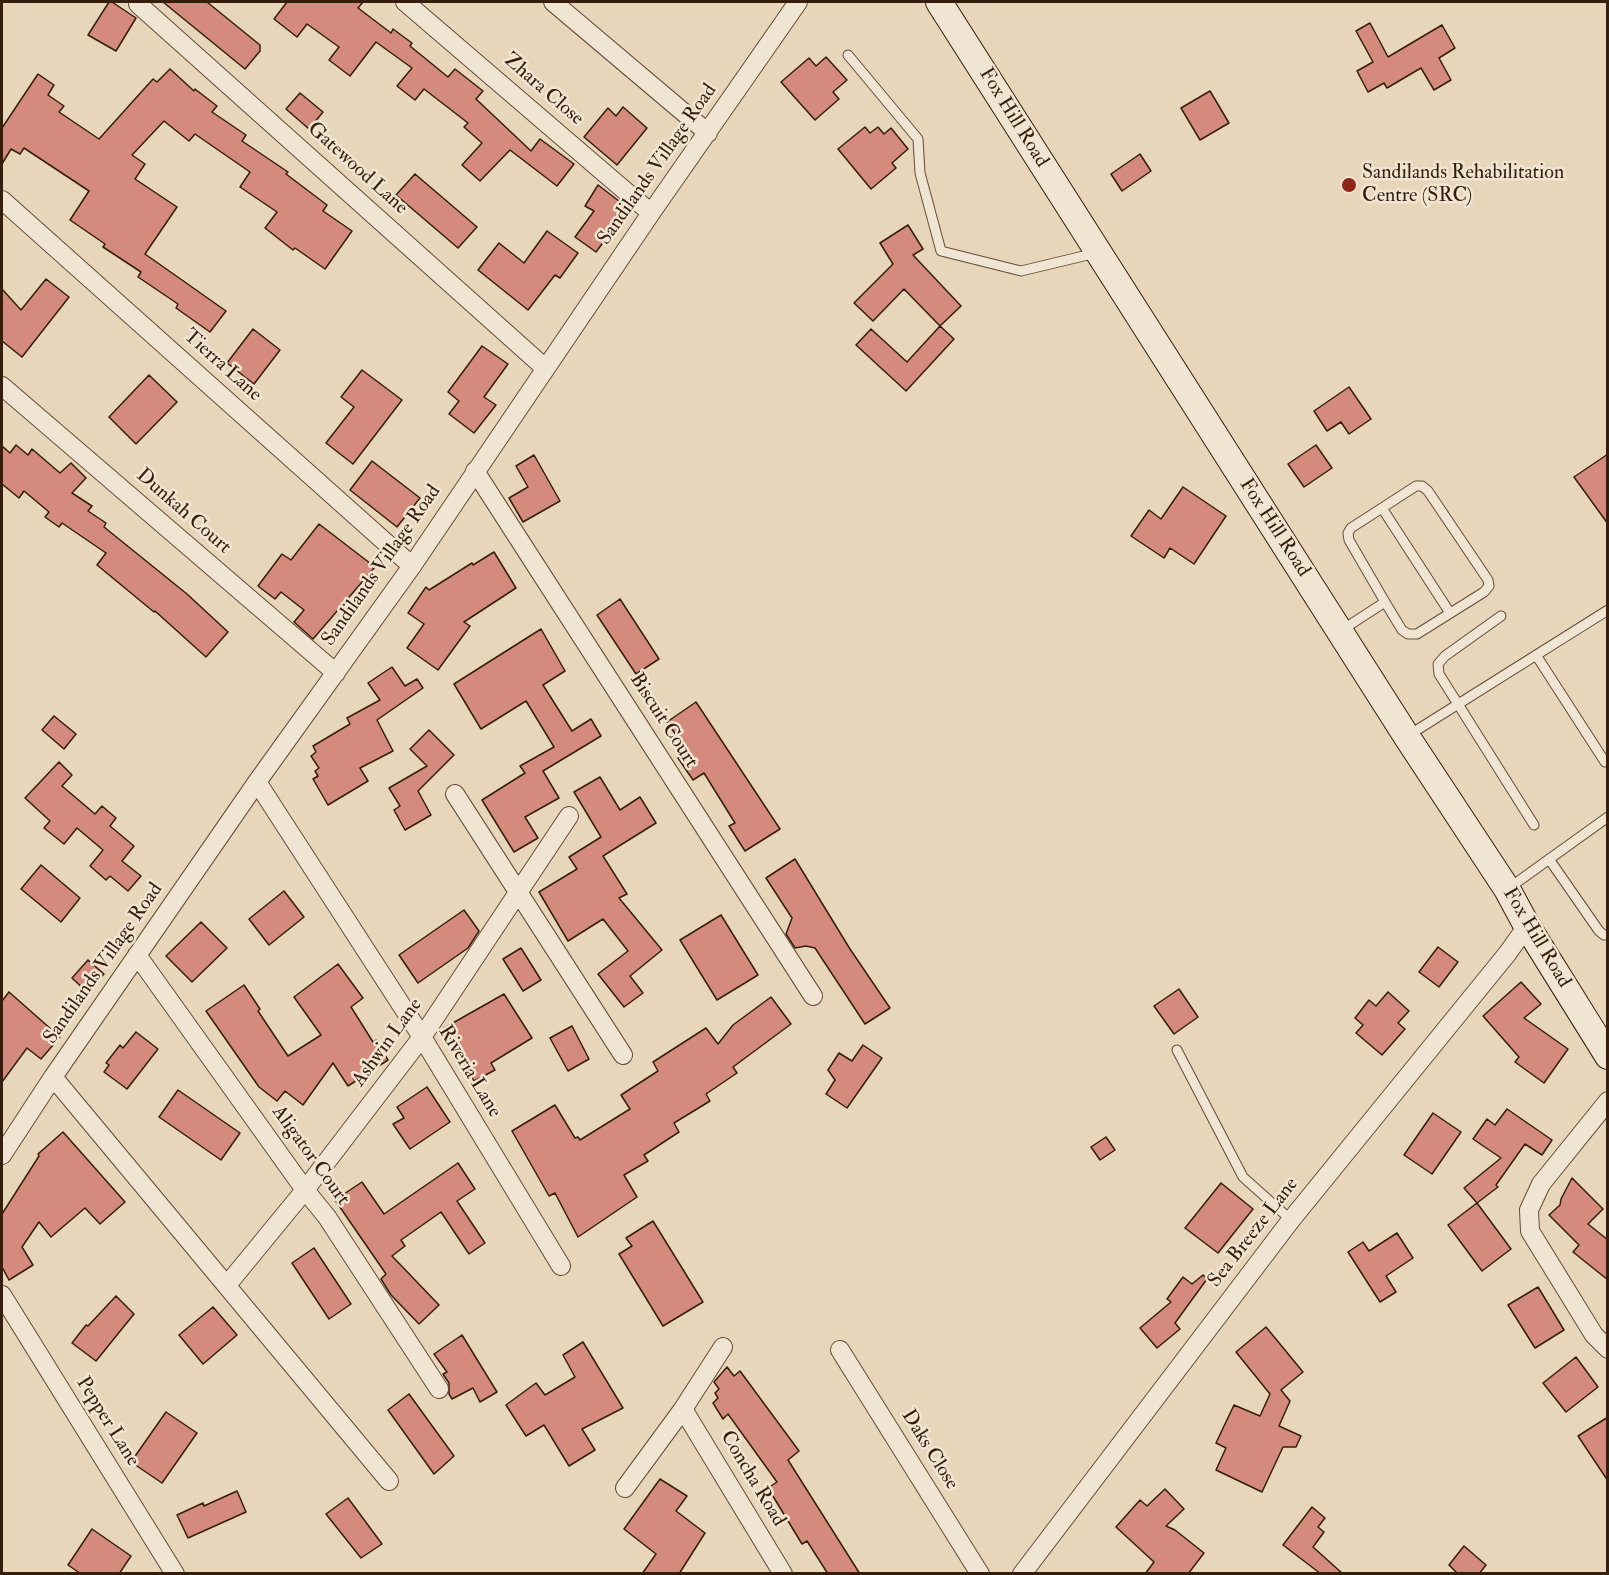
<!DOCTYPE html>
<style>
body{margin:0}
#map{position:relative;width:1609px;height:1575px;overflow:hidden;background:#e8d6ba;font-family:"IM FELL Double Pica",serif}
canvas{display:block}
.frame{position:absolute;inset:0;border:3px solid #351e0b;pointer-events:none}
</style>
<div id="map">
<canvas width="1609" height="1575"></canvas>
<div class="frame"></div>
</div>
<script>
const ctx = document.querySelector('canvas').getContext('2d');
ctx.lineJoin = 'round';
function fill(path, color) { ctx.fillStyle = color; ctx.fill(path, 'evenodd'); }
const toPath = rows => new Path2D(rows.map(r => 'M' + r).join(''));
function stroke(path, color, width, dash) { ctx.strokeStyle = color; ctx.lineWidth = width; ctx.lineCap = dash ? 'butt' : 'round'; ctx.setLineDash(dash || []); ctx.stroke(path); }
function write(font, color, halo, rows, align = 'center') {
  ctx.font = font + ' "IM FELL Double Pica",serif'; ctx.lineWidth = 5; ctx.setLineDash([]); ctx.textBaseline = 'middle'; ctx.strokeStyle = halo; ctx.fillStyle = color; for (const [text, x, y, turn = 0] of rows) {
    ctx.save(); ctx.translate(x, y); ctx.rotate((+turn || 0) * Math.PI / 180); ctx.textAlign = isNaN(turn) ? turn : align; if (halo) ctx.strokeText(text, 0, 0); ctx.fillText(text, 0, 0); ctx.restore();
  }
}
const building = toPath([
 [109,2,112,2,136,18,116,51,88,35,109,2],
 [163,2,207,2,260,45,260,51,245,69,163,2],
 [287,2,363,2,358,8,391,33,393,29,412,43,410,46,448,77,455,69,483,91,476,99,531,151,540,139,574,164,557,186,510,150,480,181,462,165,482,143,464,127,468,123,424,89,415,100,397,86,412,68,376,42,350,76,329,60,339,47,307,24,297,37,274,19,287,2],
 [1370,23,1388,57,1442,25,1455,48,1439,58,1451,80,1434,90,1421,68,1387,88,1384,83,1368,92,1357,71,1373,62,1356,31,1370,23],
 [826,57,847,80,833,92,839,99,815,120,781,82,809,58,816,66,826,57],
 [170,69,194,91,195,89,217,106,212,112,246,135,242,141,288,172,286,174,327,205,323,211,352,231,325,269,295,248,293,250,265,228,277,212,240,187,250,172,195,134,189,141,164,121,132,155,145,164,135,179,177,207,145,254,226,311,210,332,176,308,178,304,138,277,141,272,103,247,105,244,70,220,89,191,24,148,20,154,11,149,2,164,2,128,38,74,54,85,48,95,64,106,59,112,99,139,153,79,157,82,170,69],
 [1210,91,1229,123,1200,140,1181,108,1210,91],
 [300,93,323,112,309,129,286,109,300,93],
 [623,107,647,128,617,165,584,137,608,108,616,116,623,107],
 [865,127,870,133,878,127,884,134,891,128,908,149,892,163,896,168,871,189,838,149,865,127],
 [1140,154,1151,171,1122,191,1111,174,1140,154],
 [415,174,477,227,458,248,396,195,415,174],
 [598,185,628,208,617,226,616,225,596,252,575,237,594,211,585,206,598,185],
 [908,225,923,249,913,255,961,306,940,326,904,289,873,321,854,303,893,264,880,243,908,225],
 [547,231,578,253,560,278,555,275,528,310,478,270,499,243,524,263,547,231],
 [46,279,69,297,22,357,2,341,2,289,21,310,46,279],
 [940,326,954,339,906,391,856,345,871,329,907,362,940,326],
 [253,329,280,350,254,384,227,363,253,329],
 [482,346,508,364,484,397,496,405,474,433,449,414,459,401,448,392,482,346],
 [362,370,402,400,353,464,326,443,354,407,341,397,362,370],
 [149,375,177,402,136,444,109,417,149,375],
 [1349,387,1371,419,1349,434,1341,422,1327,431,1314,411,1349,387],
 [16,445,28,455,32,449,60,473,71,463,86,478,72,493,92,506,88,511,106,523,104,527,187,594,228,632,206,657,155,611,154,612,97,565,106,553,62,523,59,527,45,517,49,512,24,491,19,498,2,484,2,446,10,453,16,445],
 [1316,445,1332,468,1304,487,1288,464,1316,445],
 [1608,454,1608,524,1574,477,1608,454],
 [534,455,560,501,523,522,509,498,528,487,516,466,534,455],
 [372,461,420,498,397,527,350,490,372,461],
 [1183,487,1226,516,1194,564,1170,548,1164,558,1131,536,1149,510,1161,519,1183,487],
 [319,524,375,567,313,639,294,622,304,610,281,592,275,599,258,586,282,554,291,560,319,524],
 [494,552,516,588,464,622,470,626,438,670,407,648,424,624,408,613,426,587,429,590,472,563,473,565,494,552],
 [620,599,659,659,636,674,597,615,620,599],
 [541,629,565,671,543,685,572,731,591,719,601,736,543,771,559,798,525,817,538,838,514,852,482,800,525,773,520,766,554,747,526,701,481,729,454,684,541,629],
 [392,667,405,686,417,679,423,688,377,720,393,751,360,768,368,781,328,805,313,779,318,776,315,771,319,768,311,756,316,752,313,746,350,724,347,718,380,700,368,683,392,667],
 [696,702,780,829,745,851,729,826,735,823,704,773,693,780,678,758,687,751,667,722,696,702],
 [54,716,76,734,64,749,42,730,54,716],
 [429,730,454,755,418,791,431,815,405,830,394,810,400,806,389,788,427,766,410,749,429,730],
 [59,762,72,775,62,786,95,814,102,806,116,818,110,826,134,846,122,861,141,876,128,891,110,876,106,880,90,866,103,850,77,828,64,844,44,828,50,821,25,798,59,762],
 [600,777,620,810,640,797,656,823,603,856,627,894,619,898,662,950,630,976,643,993,624,1007,598,974,628,951,603,919,568,941,539,892,577,869,569,857,601,837,574,792,600,777],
 [795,859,850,949,890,1008,865,1024,815,948,806,946,795,948,786,934,792,918,766,878,795,859],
 [41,865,80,898,61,922,21,889,41,865],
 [284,891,304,917,269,945,249,919,284,891],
 [464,910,479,931,468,948,418,983,399,955,464,910],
 [721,915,758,975,717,1000,680,940,721,915],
 [201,922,227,948,192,982,166,956,201,922],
 [1438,947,1458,962,1439,987,1419,972,1438,947],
 [521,948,541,980,523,991,503,959,521,948],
 [88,960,104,974,87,992,72,978,88,960],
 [338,964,363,998,351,1007,373,1042,376,1040,388,1060,348,1086,333,1063,303,1105,285,1091,277,1101,259,1087,206,1011,244,985,260,1009,258,1011,288,1056,321,1035,294,997,338,964],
 [1521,982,1541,1004,1524,1018,1568,1049,1544,1083,1515,1062,1519,1057,1483,1016,1521,982],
 [1179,989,1198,1017,1174,1034,1154,1006,1179,989],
 [9,992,60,1037,41,1059,27,1048,2,1082,2,1001,9,992],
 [1388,992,1409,1011,1398,1023,1405,1029,1382,1055,1356,1033,1363,1025,1355,1018,1369,1000,1376,1006,1388,992],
 [504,994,532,1038,491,1063,495,1070,474,1081,444,1028,504,994],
 [771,997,791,1024,733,1067,737,1073,706,1094,710,1101,674,1123,679,1132,644,1155,648,1161,624,1175,637,1197,578,1237,555,1193,549,1196,512,1131,555,1105,575,1138,578,1137,580,1140,630,1109,621,1095,658,1071,653,1062,706,1028,718,1044,733,1025,771,997],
 [572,1026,589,1059,568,1071,550,1038,572,1026],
 [136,1032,158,1049,127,1089,104,1072,109,1065,106,1063,120,1045,123,1048,136,1032],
 [863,1045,882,1058,847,1108,826,1094,835,1080,828,1070,839,1053,852,1061,863,1045],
 [427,1087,450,1122,410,1149,393,1124,404,1118,397,1107,427,1087],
 [178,1090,240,1133,221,1160,159,1117,178,1090],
 [1507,1109,1552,1140,1542,1155,1525,1144,1496,1185,1498,1187,1477,1203,1464,1188,1501,1158,1473,1139,1487,1119,1495,1125,1507,1109],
 [1433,1113,1461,1132,1432,1174,1404,1155,1433,1113],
 [63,1132,125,1202,100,1224,85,1208,51,1237,39,1222,22,1247,33,1265,9,1280,2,1267,2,1214,39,1156,38,1154,63,1132],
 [1106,1137,1115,1150,1100,1160,1091,1147,1106,1137],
 [458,1163,475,1189,457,1201,485,1243,469,1254,441,1212,401,1240,405,1246,392,1256,439,1305,419,1324,391,1295,381,1279,386,1274,335,1200,362,1182,384,1214,458,1163],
 [1572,1178,1603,1209,1588,1224,1608,1240,1608,1280,1573,1252,1579,1245,1549,1215,1560,1205,1561,1199,1572,1178],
 [1221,1183,1253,1209,1218,1253,1185,1228,1221,1183],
 [1477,1203,1511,1249,1482,1271,1448,1225,1477,1203],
 [653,1221,703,1302,663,1326,619,1254,632,1246,626,1238,653,1221],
 [1397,1233,1413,1258,1386,1276,1396,1292,1380,1302,1348,1252,1363,1242,1369,1251,1397,1233],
 [314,1248,351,1304,329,1319,292,1263,314,1248],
 [1203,1275,1207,1279,1175,1323,1180,1329,1157,1348,1140,1328,1171,1302,1167,1299,1183,1277,1192,1284,1203,1275],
 [1538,1287,1564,1330,1535,1348,1508,1305,1538,1287],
 [116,1296,134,1314,96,1361,72,1343,86,1325,88,1326,116,1296],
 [213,1307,237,1335,203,1364,179,1335,213,1307],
 [1266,1327,1303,1372,1281,1390,1290,1401,1279,1426,1301,1436,1296,1447,1283,1447,1262,1492,1216,1470,1226,1448,1216,1443,1234,1405,1260,1416,1270,1394,1236,1352,1266,1327],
 [462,1335,497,1392,480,1402,473,1388,452,1399,449,1394,449,1383,443,1374,447,1372,434,1354,462,1335],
 [583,1342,623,1408,582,1429,595,1450,569,1466,544,1425,526,1436,506,1405,536,1383,545,1395,575,1377,563,1355,583,1342],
 [1576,1357,1598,1387,1566,1412,1543,1383,1576,1357],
 [727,1367,734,1376,740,1371,799,1451,788,1460,860,1574,828,1574,807,1541,802,1544,768,1488,777,1482,728,1414,723,1419,713,1403,718,1398,715,1393,719,1389,714,1382,727,1367],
 [409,1394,454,1456,434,1474,388,1410,409,1394],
 [166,1412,197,1433,162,1483,131,1462,166,1412],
 [1608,1417,1608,1481,1578,1436,1608,1417],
 [660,1479,687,1496,676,1511,705,1533,679,1574,642,1574,656,1554,624,1529,660,1479],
 [1165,1489,1184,1509,1166,1526,1175,1530,1204,1553,1188,1574,1145,1574,1154,1562,1116,1527,1140,1500,1147,1506,1165,1489],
 [237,1491,246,1512,188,1538,177,1515,203,1503,204,1506,237,1491],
 [348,1498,382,1544,361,1558,326,1514,348,1498],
 [1312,1507,1325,1518,1318,1527,1324,1532,1313,1547,1343,1574,1321,1574,1283,1545,1312,1507],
 [92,1529,131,1556,119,1574,81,1574,68,1565,92,1529],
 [1464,1546,1486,1565,1479,1574,1458,1574,1449,1565,1464,1546]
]);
fill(building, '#d48b7e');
stroke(building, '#351e0b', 1.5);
const service = toPath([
 [848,55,918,139,920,173,941,251,1021,271,1096,253],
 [1416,486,1422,486,1428,491,1488,580,1489,586,1484,592,1417,634,1408,634,1402,630,1385,602,1349,540,1348,533,1351,528,1416,486],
 [1382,508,1450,613],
 [1501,616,1445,656,1438,664,1439,674,1534,825],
 [1342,630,1385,602],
 [1536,655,1605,762],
 [1409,735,1608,610],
 [1549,859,1599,931,1604,935,1608,935],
 [1509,888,1608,817],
 [1177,1050,1243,1177,1291,1220]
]);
const minor = toPath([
 [405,2,651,213],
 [553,2,708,133],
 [138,4,545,368],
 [2,200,412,566],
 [2,386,336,673],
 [475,471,813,996],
 [257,782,422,1037,561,1266],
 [455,794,623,1055],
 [137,955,305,1190,327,1217,439,1389],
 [53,1077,389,1481],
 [1608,1101,1541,1184,1529,1210,1530,1231,1594,1335,1608,1349],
 [2,1155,53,1077,257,782,412,566,651,213,798,2],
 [227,1285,305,1190,422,1037,569,816],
 [2,1295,175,1574],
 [840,1350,980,1574],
 [683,1409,783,1574],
 [625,1488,683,1409,723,1347],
 [1022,1574,1291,1220,1507,954,1527,926]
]);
const secondary = toPath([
 [939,2,1407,737,1507,889,1527,926,1608,1056]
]);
stroke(service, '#624c37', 11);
stroke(minor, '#624c37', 20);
stroke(secondary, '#351e0b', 28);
stroke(service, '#f0e4d2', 9);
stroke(minor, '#f0e4d2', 18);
stroke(secondary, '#f0e4d2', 26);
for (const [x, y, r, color] of [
 [1349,185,8,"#8f2418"]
]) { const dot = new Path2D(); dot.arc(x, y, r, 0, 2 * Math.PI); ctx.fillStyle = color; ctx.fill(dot); stroke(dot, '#f0e4d2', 2); }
write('20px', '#351e0b', '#f0e4d2', [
 ["Zhara Close",543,90,41],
 ["Fox Hill Road",1013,118,58],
 ["Sandilands Village Road",658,165,-55],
 ["Gatewood Lane",357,169,42],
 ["Tierra Lane",222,366,42],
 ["Dunkah Court",183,512,41],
 ["Fox Hill Road",1274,528,57],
 ["Sandilands Village Road",382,566,-55],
 ["Biscuit Court",663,721,57],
 ["Fox Hill Road",1536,938,59],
 ["Sandilands Village Road",104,964,-55],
 ["Ashwin Lane",388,1043,-54],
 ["Riveria Lane",469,1072,59],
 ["Aligator Court",310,1156,54],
 ["Sea Breeze Lane",1254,1233,-52],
 ["Pepper Lane",107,1422,58],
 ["Daks Close",929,1450,58],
 ["Concha Road",752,1479,59]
]);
write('20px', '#351e0b', '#f0e4d2', [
 ["Sandilands Rehabilitation",1362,174],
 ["Centre (SRC)",1362,197]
], 'left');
</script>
